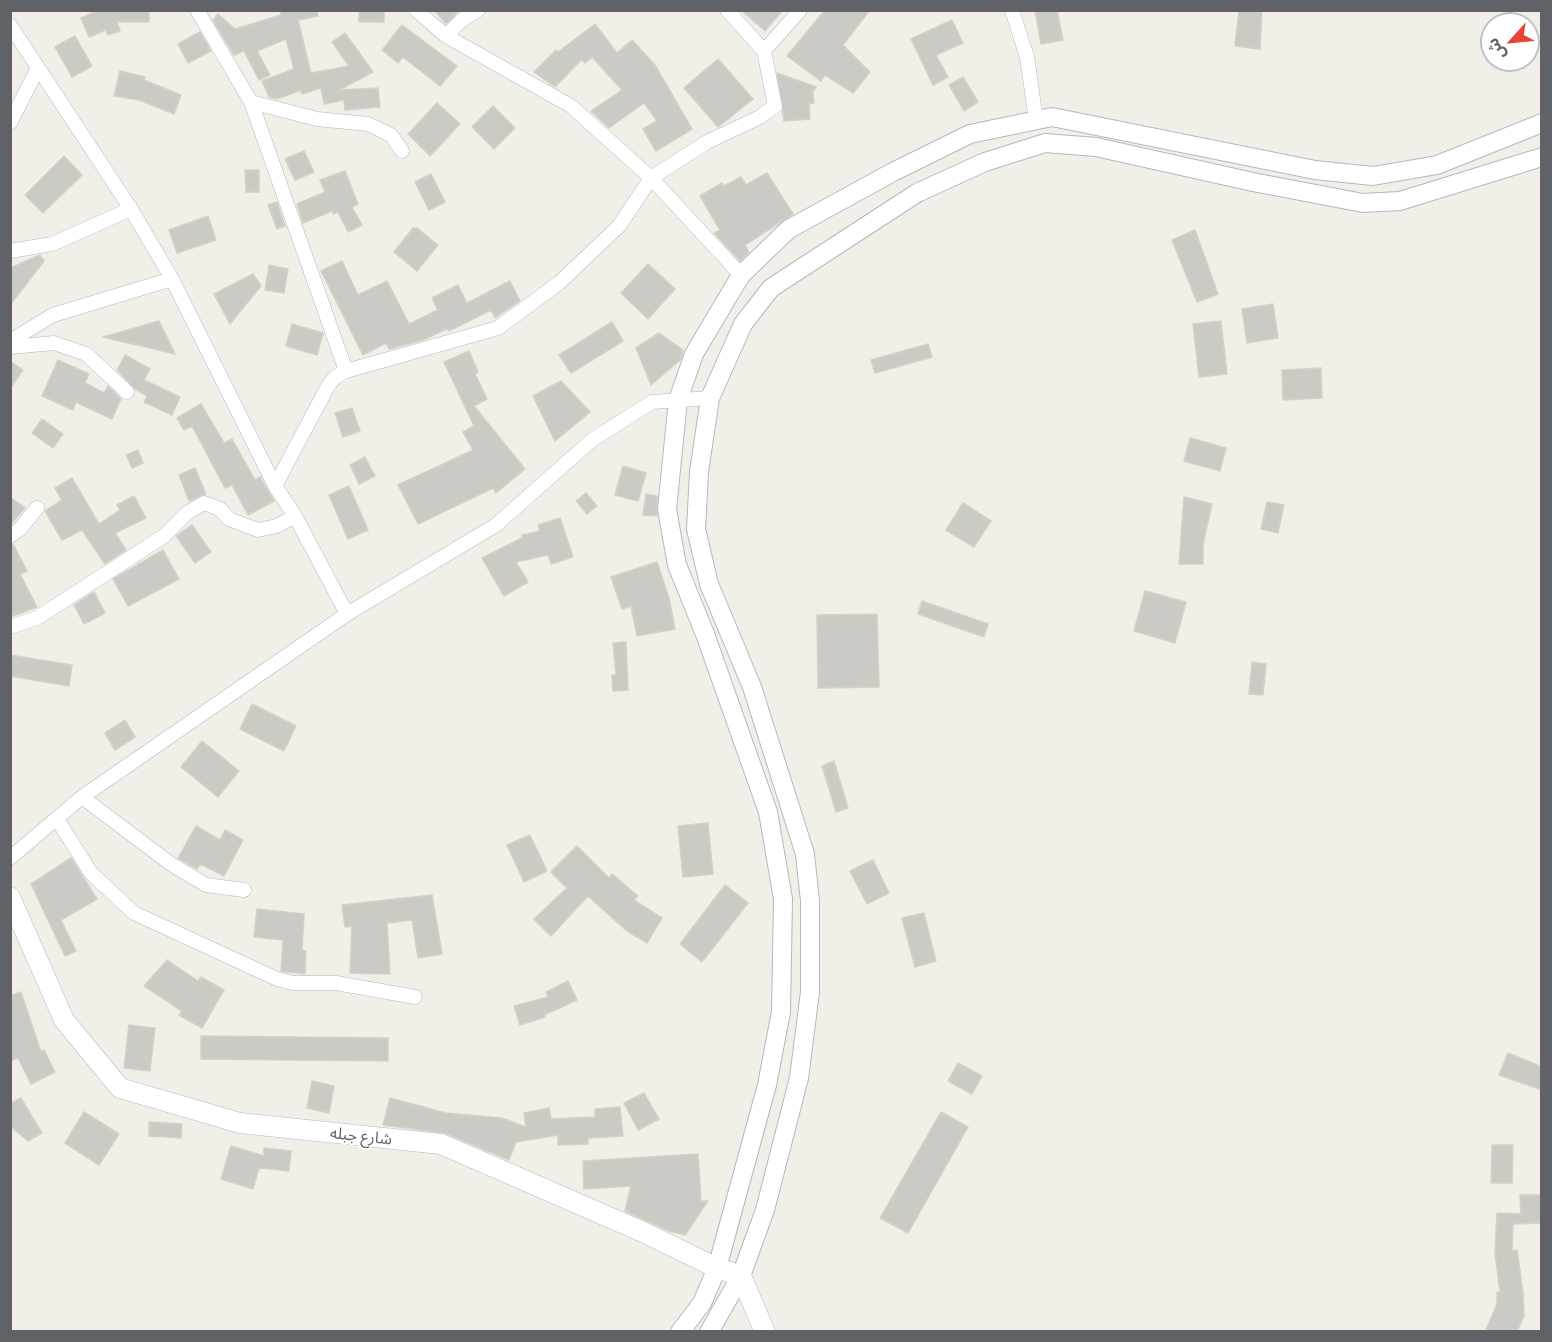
<!DOCTYPE html>
<meta charset="utf-8">
<style>
body{margin:0}
#map{position:relative;width:1552px;height:1342px;overflow:hidden;background:#f1efe8;font-family:Ubuntu,"Noto Sans Arabic",sans-serif}
canvas{display:block}
.frame{position:absolute;inset:0;border:12px solid #5f6368;pointer-events:none}
.north{position:absolute;left:1480px;top:12px;width:60px;height:60px;box-sizing:border-box;background:#fff;border:2px solid #bfc1c3;border-radius:50%;rotate:243deg;font-size:16px;font-weight:700;line-height:24px;text-align:center;color:#5f6368}
.north::after{content:'';display:block;margin:auto;width:21px;height:27px;background:#ea4335;clip-path:polygon(50% 0,100% 100%,50% 72%,0 100%)}
</style>
<div id="map">
<canvas width="1552" height="1342"></canvas>
<div class="frame"></div>
<div class="north">ش</div>
</div>
<script>
const ctx = document.querySelector('canvas').getContext('2d');
ctx.lineJoin = 'round';
function fill(path, color) { ctx.fillStyle = color; ctx.fill(path, 'evenodd'); }
const toPath = rows => new Path2D(rows.map(r => 'M' + r).join(''));
function stroke(path, color, width, dash) { ctx.strokeStyle = color; ctx.lineWidth = width; ctx.lineCap = dash ? 'butt' : 'round'; ctx.setLineDash(dash || []); ctx.stroke(path); }
function write(font, color, halo, rows, align = 'center') {
  ctx.font = font + ' Ubuntu,"Noto Sans Arabic",sans-serif'; ctx.lineWidth = 4.5; ctx.setLineDash([]); ctx.textBaseline = 'middle'; ctx.strokeStyle = halo; ctx.fillStyle = color; for (const [text, x, y, turn = 0] of rows) {
    ctx.save(); ctx.translate(x, y); ctx.rotate((+turn || 0) * Math.PI / 180); ctx.textAlign = isNaN(turn) ? turn : align; if (halo) ctx.strokeText(text, 0, 0); ctx.fillText(text, 0, 0); ctx.restore();
  }
}
const building = toPath([
 [99,10,149,10,149,22,117,22,120,31,108,35,106,30,89,37,81,18,99,10],
 [280,10,317,10,318,16,298,20,311,73,349,66,332,42,345,33,373,72,339,90,378,88,380,107,345,110,344,100,324,104,321,88,302,94,301,90,277,99,269,97,262,81,294,69,286,39,257,51,270,75,259,80,244,51,234,55,213,20,218,14,235,29,281,15,280,10],
 [359,10,384,10,384,22,359,22,359,10],
 [434,10,460,10,446,24,434,10],
 [741,10,783,10,765,31,741,10],
 [825,10,870,10,843,45,870,72,853,93,825,75,821,81,787,56,825,10],
 [1035,10,1057,10,1063,40,1041,44,1035,10],
 [1239,10,1262,10,1260,49,1235,46,1239,10],
 [952,20,963,43,936,55,948,77,933,85,911,39,952,20],
 [595,24,617,53,632,40,655,65,692,129,656,151,643,129,657,121,644,103,609,128,591,111,622,90,592,57,585,63,582,59,555,87,534,72,556,50,558,52,595,24],
 [402,25,457,66,440,86,403,57,398,63,382,50,402,25],
 [200,32,211,51,188,63,178,44,200,32],
 [75,36,92,66,72,77,55,47,75,36],
 [718,59,753,99,718,127,684,88,718,59],
 [120,71,145,77,144,80,181,95,174,114,139,100,114,96,120,71],
 [777,73,816,87,813,92,814,103,809,104,810,119,784,121,777,73],
 [963,77,978,102,964,111,949,85,963,77],
 [437,103,460,124,430,156,408,134,437,103],
 [493,106,515,128,494,149,472,127,493,106],
 [304,151,314,172,295,180,285,159,304,151],
 [64,156,82,175,43,213,25,195,64,156],
 [245,170,259,170,259,192,246,192,245,170],
 [345,171,358,204,352,207,362,225,348,232,338,212,333,214,332,211,303,223,297,204,325,192,320,180,345,171],
 [767,173,793,214,745,245,749,252,740,261,714,233,720,230,700,196,722,183,724,186,741,177,746,185,767,173],
 [431,174,445,202,429,210,415,182,431,174],
 [277,202,285,226,277,229,268,205,277,202],
 [208,216,216,240,177,253,169,230,208,216],
 [413,228,417,228,438,245,417,271,394,252,413,228],
 [1195,230,1218,294,1197,302,1172,240,1195,230],
 [40,255,44,261,10,305,10,268,40,255],
 [342,261,358,295,387,281,409,324,438,310,432,298,458,285,467,303,510,281,520,301,495,318,491,310,449,331,448,328,423,340,389,349,386,343,363,355,321,271,342,261],
 [648,264,675,289,648,319,621,293,648,264],
 [269,265,288,269,284,293,265,290,269,265],
 [253,274,261,286,230,324,214,294,253,274],
 [1273,304,1278,338,1247,343,1242,309,1273,304],
 [159,321,175,354,103,337,159,321],
 [1221,321,1227,374,1199,377,1193,324,1221,321],
 [612,322,623,341,571,373,559,355,612,322],
 [292,324,323,333,317,355,286,346,292,324],
 [659,333,683,350,681,359,651,385,636,348,659,333],
 [928,344,932,357,875,373,871,360,928,344],
 [469,351,478,372,475,374,487,399,474,406,525,469,496,493,493,488,418,524,398,485,473,450,463,432,474,426,444,362,469,351],
 [125,355,150,369,144,380,180,397,172,415,144,402,147,396,135,389,117,370,125,355],
 [58,360,89,374,85,383,104,393,108,386,121,399,112,419,76,402,73,410,42,396,58,360],
 [10,361,23,370,10,389,10,361],
 [1321,368,1322,398,1283,400,1282,370,1321,368],
 [561,381,590,412,555,441,533,396,561,381],
 [201,404,224,443,232,439,255,480,260,477,274,501,248,515,232,485,225,488,192,426,184,430,177,418,201,404],
 [352,408,360,431,343,437,335,413,352,408],
 [42,419,63,434,53,448,32,433,42,419],
 [1190,438,1226,448,1220,471,1184,461,1190,438],
 [138,450,143,463,132,468,126,455,138,450],
 [365,457,375,476,359,484,350,465,365,457],
 [623,466,646,473,638,501,615,495,623,466],
 [195,468,206,494,189,501,179,475,195,468],
 [72,478,99,524,120,510,117,505,134,496,146,518,115,533,126,550,105,564,82,530,62,540,45,511,62,500,55,488,72,478],
 [349,486,368,530,348,539,329,495,349,486],
 [586,493,597,506,587,514,576,501,586,493],
 [646,494,657,496,657,516,643,515,646,494],
 [10,497,25,508,10,525,10,497],
 [1184,497,1212,504,1203,544,1203,564,1179,564,1184,497],
 [1267,502,1284,505,1278,533,1261,529,1267,502],
 [963,503,991,521,974,547,946,530,963,503],
 [560,518,573,557,551,564,548,555,516,562,528,582,504,596,482,558,522,538,522,535,540,531,538,525,560,518],
 [192,525,211,552,195,563,176,536,192,525],
 [13,544,27,571,20,574,37,607,10,617,10,545,13,544],
 [163,550,179,579,128,606,113,579,163,550],
 [657,562,669,598,675,629,637,636,631,606,622,609,611,577,657,562],
 [1145,591,1186,602,1175,643,1134,631,1145,591],
 [94,592,105,613,84,624,74,605,94,592],
 [922,601,988,624,984,637,918,614,922,601],
 [877,614,879,687,818,688,817,615,877,614],
 [626,642,628,690,613,691,612,675,616,675,613,643,626,642],
 [10,655,72,665,69,686,10,676,10,655],
 [1252,662,1266,664,1263,695,1249,694,1252,662],
 [252,704,296,726,284,751,240,729,252,704],
 [125,720,135,737,115,750,105,733,125,720],
 [202,741,239,771,218,797,181,767,202,741],
 [834,761,848,808,836,812,822,766,834,761],
 [708,823,713,874,683,877,678,826,708,823],
 [196,826,220,840,225,830,243,840,224,876,201,864,197,869,178,858,196,826],
 [530,835,547,871,524,882,507,845,530,835],
 [577,846,609,878,612,874,638,896,634,900,662,918,647,943,627,931,588,896,551,936,534,919,567,888,551,872,577,846],
 [71,858,97,899,61,920,76,951,65,956,31,884,71,858],
 [873,860,889,893,867,904,850,871,873,860],
 [725,885,748,903,702,962,680,944,725,885],
 [432,895,442,954,418,958,412,920,387,923,390,974,350,973,352,926,345,927,342,905,432,895],
 [257,909,304,914,302,950,306,951,305,974,281,971,283,940,254,937,257,909],
 [924,913,936,961,915,967,902,918,924,913],
 [167,960,198,981,201,977,224,990,202,1028,179,1015,182,1011,144,986,167,960],
 [568,981,577,1000,544,1015,545,1017,520,1025,514,1006,548,997,546,992,568,981],
 [21,992,41,1052,44,1050,55,1072,31,1084,18,1058,10,1061,10,996,21,992],
 [129,1025,155,1028,150,1071,124,1068,129,1025],
 [201,1036,388,1038,388,1061,201,1059,201,1036],
 [1508,1053,1542,1067,1542,1090,1499,1075,1508,1053],
 [958,1063,982,1076,972,1094,948,1081,958,1063],
 [312,1081,334,1086,329,1113,307,1108,312,1081],
 [644,1093,659,1119,638,1130,624,1103,644,1093],
 [21,1098,42,1133,28,1141,10,1126,10,1104,21,1098],
 [390,1098,446,1113,502,1118,526,1127,524,1113,549,1108,551,1119,595,1117,595,1109,620,1107,623,1136,588,1138,588,1144,558,1145,558,1135,516,1142,509,1160,445,1133,383,1125,390,1098],
 [84,1112,119,1134,99,1165,65,1143,84,1112],
 [941,1112,968,1127,908,1233,880,1218,941,1112],
 [149,1122,182,1124,181,1138,149,1136,149,1122],
 [1492,1145,1513,1145,1512,1183,1491,1183,1492,1145],
 [231,1146,264,1156,264,1148,291,1151,289,1171,259,1168,253,1189,221,1179,231,1146],
 [698,1154,701,1201,708,1201,685,1235,669,1231,625,1211,631,1186,584,1189,583,1161,698,1154],
 [1520,1195,1541,1195,1542,1223,1513,1224,1512,1251,1517,1250,1523,1292,1524,1316,1517,1332,1485,1332,1497,1304,1497,1292,1500,1292,1495,1253,1497,1213,1521,1214,1520,1195]
]);
fill(building, '#cccac5');
stroke(building, '#d6d1c6', 1.5);
const minor = toPath([
 [197,10,251,102,346,371],
 [416,10,446,36,571,106,651,178,741,275],
 [1012,10,1027,57,1036,120],
 [10,25,131,209,172,279,275,486,295,516,347,614],
 [446,36,462,20,478,10],
 [764,51,800,10],
 [251,102,317,119,368,124,391,135,402,151],
 [10,123,38,68],
 [10,251,52,244,131,209],
 [10,341,53,315,172,279],
 [10,347,54,343,86,354,127,392],
 [275,486,328,386,335,377,346,371,498,328,559,283,619,226,651,178,707,142,760,117,775,106,764,51,727,10],
 [10,536,20,529,37,508],
 [10,627,37,618,164,536,187,513,204,503,220,509,229,519,258,530,277,526,295,516],
 [82,797,171,864,206,885,244,890],
 [57,819,91,873,134,913,277,979,293,983,336,983,415,997],
 [10,858,82,797,347,614,496,525,592,440,652,402,710,398]
]);
const tertiary = toPath([
 [680,1332,702,1303,717,1268,767,1085,781,1012,783,899,768,812,705,634,677,565,667,509,678,400,694,354,741,275,789,229,893,172,970,134,1052,117,1315,170,1373,176,1437,165,1542,123],
 [709,1332,741,1276,765,1210,799,1078,810,992,810,901,805,854,752,687,709,584,696,529,699,472,710,398,743,324,771,288,917,193,985,162,1045,143,1096,147,1253,182,1363,203,1400,201,1542,157]
]);
const secondary = toPath([
 [10,897,64,1020,120,1088,240,1123,441,1144,643,1232,717,1268,741,1276,765,1332]
]);
stroke(minor, '#b5b8bc', 15);
stroke(tertiary, '#b5b8bc', 20);
stroke(secondary, '#b6babf', 21);
stroke(minor, '#fff', 14);
stroke(tertiary, '#fff', 18);
stroke(secondary, '#fff', 20);
write('16px', '#5f6368', '#fff', [
 ["شارع جبله",361,1136,6]
]);
</script>
